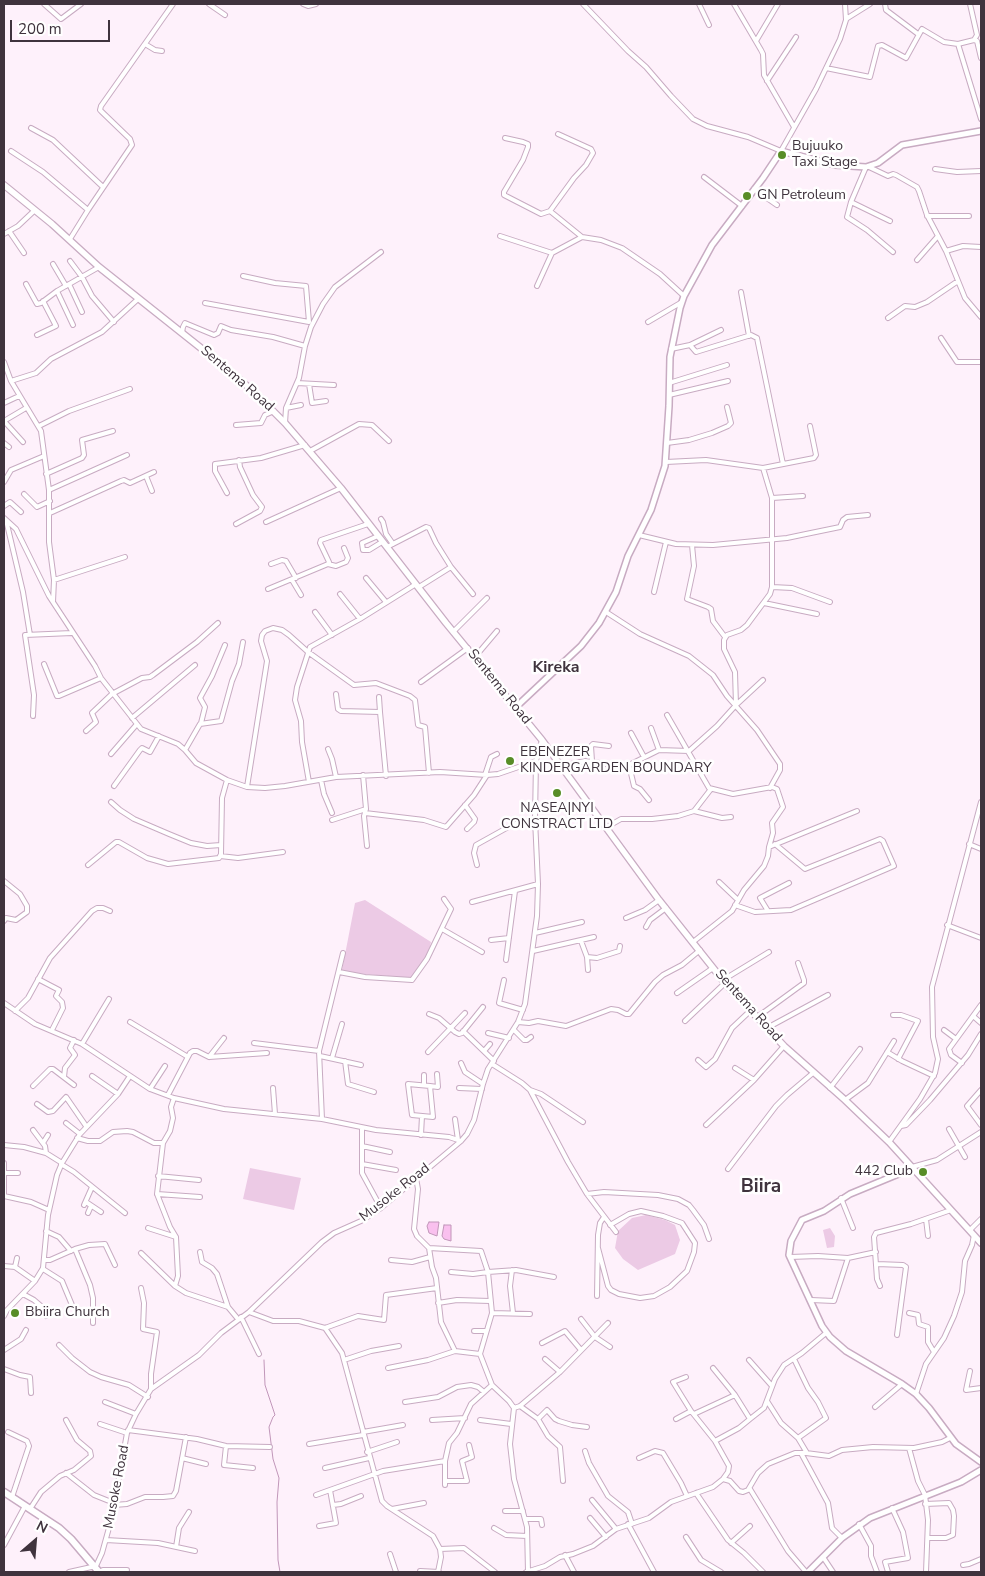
<!DOCTYPE html>
<style>
body{margin:0}
#map{position:relative;width:985px;height:1576px;overflow:hidden;background:#fef1fb;font-family:"Nunito Sans",sans-serif}
canvas{display:block}
.frame{position:absolute;inset:0;border:5px solid #3f333d;pointer-events:none}
.north{position:absolute;left:10px;top:1516px;width:50px;height:50px;-webkit-text-stroke:4px #fff;paint-order:stroke;rotate:27deg;font-size:14px;font-weight:700;line-height:20px;text-align:center;color:#3f333d}
.north::after{content:'';display:block;margin:auto;width:18px;height:22px;background:#3f333d;clip-path:polygon(50% 0,100% 100%,50% 72%,0 100%)}
.scale{position:absolute;left:10px;top:20px;width:100px;height:22px;box-sizing:border-box;border:2px solid #3f333d;border-top:0;padding-left:6px;font-size:15px;line-height:18px;white-space:nowrap;color:#3f333d;-webkit-text-stroke:4px #fff;paint-order:stroke}
</style>
<div id="map">
<canvas width="985" height="1576"></canvas>
<div class="frame"></div>
<div class="north">N</div>
<div class="scale">200 m</div>
</div>
<script>
const ctx = document.querySelector('canvas').getContext('2d');
ctx.lineJoin = 'round';
function fill(path, color) { ctx.fillStyle = color; ctx.fill(path, 'evenodd'); }
const toPath = rows => new Path2D(rows.map(r => 'M' + r).join(''));
function stroke(path, color, width, dash) { ctx.strokeStyle = color; ctx.lineWidth = width; ctx.lineCap = dash ? 'butt' : 'round'; ctx.setLineDash(dash || []); ctx.stroke(path); }
function write(font, color, halo, rows, align = 'center') {
  ctx.font = font + ' "Nunito Sans",sans-serif'; ctx.lineWidth = 5; ctx.setLineDash([]); ctx.textBaseline = 'middle'; ctx.strokeStyle = halo; ctx.fillStyle = color; for (const [text, x, y, turn = 0] of rows) {
    ctx.save(); ctx.translate(x, y); ctx.rotate((+turn || 0) * Math.PI / 180); ctx.textAlign = isNaN(turn) ? turn : align; if (halo) ctx.strokeText(text, 0, 0); ctx.fillText(text, 0, 0); ctx.restore();
  }
}
fill(toPath([
 [365,900,431,942,429,951,417,971,411,978,354,973,342,970,355,903],
 [250,1168,301,1178,294,1210,243,1199],
 [646,1215,665,1220,675,1225,680,1240,675,1254,638,1270,623,1259,615,1248,618,1231,632,1218],
 [830,1228,835,1236,834,1247,827,1248,823,1230]
]), '#eccae5');
const water = toPath([
 [429,1222,439,1222,437,1236,429,1233,427,1226,429,1222],
 [444,1225,451,1225,451,1241,444,1239,442,1236,444,1225]
]);
fill(water, '#f9c0ee');
stroke(water, '#c196b9', 1);
stroke(toPath([
 [975,130,981,128],
 [264,1360,265,1385,275,1415,273,1417,269,1427,273,1459,279,1478,277,1502,278,1560,280,1572]
]), '#c196b9', 1);
const minor = toPath([
 [44,4,61,19,81,4],
 [209,4,225,15],
 [303,4,308,6,316,4],
 [583,4,628,51,646,67,671,96,693,119,707,126,748,137,781,151,816,89,840,39,846,20,845,4],
 [699,4,709,25],
 [734,4,761,50,763,54,764,75,794,127],
 [885,4,886,10,918,34],
 [846,19,870,4],
 [974,40,977,41,981,58],
 [756,41,778,4],
 [145,44,155,50,162,51],
 [958,44,981,119],
 [826,68,870,77,878,46,882,45,906,58,922,29,944,42,958,44,974,40,977,35,970,4],
 [767,81,796,37],
 [31,128,53,140,103,187],
 [505,138,523,142,528,144,528,147,523,160,504,192,504,195,541,214,550,211,582,237],
 [11,151,43,172,88,210],
 [866,167,851,202,890,221],
 [869,167,888,176,893,174,896,175,917,187,919,191,927,215,946,251,965,298,981,317],
 [935,169,957,172,981,171],
 [704,177,742,206],
 [754,189,777,205],
 [851,202,847,217,867,230,893,252],
 [550,211,574,178,586,165,593,153,591,149,558,134],
 [927,216,969,216],
 [9,231,24,253],
 [4,234,18,226,35,210],
 [500,236,552,253],
 [70,239,88,210,132,145,130,139,102,112,100,110,101,106,173,4],
 [946,251,963,246,981,247],
 [917,260,938,236],
 [70,261,82,277,92,296,114,322],
 [53,264,66,286],
 [243,276,275,283,306,286,309,322],
 [26,284,37,304,41,303,57,291],
 [69,284,82,312],
 [537,286,552,253,582,237,601,240,622,248,660,274,684,296],
 [741,292,749,336],
 [205,303,309,322],
 [888,318,905,306,915,307,927,302,958,281],
 [648,322,682,302],
 [73,325,57,291,99,267],
 [182,333,183,327,185,323,214,335,218,333,221,326,231,330,273,337,305,346],
 [37,335,56,326,43,301],
 [941,338,957,362,981,362],
 [690,345,696,352,751,335,757,338,783,464],
 [671,349,690,345,721,330],
 [4,362,11,381,41,431,49,490,49,542,54,580,53,602],
 [11,381,36,373,51,359,102,332,138,299],
 [297,383,334,385],
 [669,383,727,365],
 [309,384,312,403,326,401],
 [669,395,728,381],
 [4,403,19,396],
 [286,408,301,405],
 [285,423,286,408,299,378,305,346,311,327,323,304,335,287,381,252],
 [236,425,261,423,265,415,274,411],
 [39,426,69,411,130,389],
 [23,442,4,421,26,408],
 [4,443,9,447],
 [667,443,689,440,712,433,728,426,731,423,727,407],
 [310,451,359,424,372,425,389,441],
 [666,462,706,460,763,468,814,458,816,455,810,426],
 [46,474,82,458,84,455,82,440,113,431],
 [146,476,152,491],
 [4,482,11,470,44,456],
 [49,490,127,455],
 [227,493,215,471,215,464,261,458,305,445],
 [24,494,37,507,50,501],
 [772,498,803,496],
 [4,506,10,502,21,512],
 [50,513,121,481,124,480,130,483,154,472],
 [4,518,16,529,49,596,95,666,101,678,137,724,141,729,178,744,185,750,196,763,227,780,247,787,265,788,285,786,336,777,440,772,487,775,498,774,536,761],
 [381,519,383,522,386,534,393,544],
 [6,520,23,592,30,635],
 [266,522,341,488],
 [236,524,260,511,262,507,253,495,240,467,239,460],
 [639,535,676,544,713,545,787,538,806,534,840,527,843,520,847,517,868,515],
 [378,536,362,543,363,550,369,550,382,542],
 [692,545,694,566,687,599,708,607,711,609,713,621,725,637],
 [387,547,426,527,429,528,436,543,451,567,419,587],
 [271,564,282,560,286,561,296,578],
 [328,564,336,566,346,562,348,558,344,548],
 [451,567,473,594],
 [366,578,386,602],
 [54,580,125,557],
 [292,580,301,595],
 [772,587,792,588,830,602],
 [268,589,328,564,329,562,320,543,321,540,368,524],
 [654,592,666,542],
 [340,594,360,619],
 [764,603,817,614],
 [315,612,332,635],
 [606,612,640,634,689,656,713,675,727,696,757,730,780,764,780,770,770,788],
 [453,632,487,598],
 [475,657,497,631],
 [44,664,57,696,59,696,101,678],
 [421,682,468,648],
 [336,694,338,709,341,711,380,712,386,776],
 [379,697,380,712],
 [736,705,735,672,724,649,724,640,727,635,741,630,747,625,770,594,772,587,772,498,763,468],
 [667,715,709,788,733,794,772,787,777,789,783,807,772,823,773,833,769,847],
 [33,716,34,695,25,635,72,633],
 [132,718,195,665],
 [201,723,205,707,200,698,212,676,225,645],
 [651,728,659,750],
 [86,731,96,722,92,713,112,694,142,678,150,677,153,675,197,642,218,623],
 [631,733,644,757],
 [328,749,332,759,336,777],
 [185,750,200,724,221,721,232,681,239,664,243,642],
 [111,754,137,724],
 [592,761,591,746,593,744,609,746],
 [629,765,634,786,640,789,649,800],
 [564,768,571,764,585,761,614,765,629,765,659,750,689,751,717,726,736,705,763,680],
 [363,775,366,809,364,816,367,846],
 [485,775,491,757,497,754],
 [321,780,324,794,332,813],
 [309,782,302,742,301,721,295,700,297,687,310,647,360,619,416,584],
 [114,786,140,750,142,748,150,752,159,736],
 [247,787,267,661,261,641,262,635,265,631,273,628,282,630,289,635,308,652,354,685,376,683,410,696,415,700,418,725,425,727,429,773],
 [111,802,120,810,134,819,169,834,191,843,207,846,221,845],
 [465,805,475,819,474,822,467,829],
 [694,811,711,789],
 [365,813,424,820,446,827,474,795,487,775],
 [332,820,366,809],
 [607,827,621,819,652,819,678,816,694,811,722,818,731,817],
 [969,844,981,849],
 [220,856,238,858,283,852],
 [88,865,116,842,119,842,147,858,168,864,219,858,221,854,222,798,227,780],
 [477,865,474,853,476,845,512,825,535,819],
 [4,881,20,894,27,906,27,912,16,920,6,918,4,921],
 [719,882,738,900],
 [472,902,538,884],
 [735,905,755,912,791,910,894,866,883,841,880,839,805,869,775,844],
 [768,911,760,898,789,883],
 [626,918,645,910,659,900],
 [947,925,981,938],
 [646,927,650,920,666,908],
 [442,929,482,952],
 [535,933,582,922],
 [491,940,509,938],
 [581,941,587,957,597,958,619,951,620,946],
 [693,942,732,911,744,890,764,866,768,856,769,847,857,811],
 [533,951,594,937],
 [587,957,588,970],
 [506,960,515,891],
 [339,972,365,977,412,980,427,959,451,909,444,899],
 [38,979,59,990,56,996,62,1002,63,1008,52,1030],
 [504,980,499,1003,523,1010],
 [723,980,769,952],
 [677,993,713,968],
 [4,1003,35,1024,82,1044,150,1089,174,1098,224,1109,322,1119,376,1130,449,1137,461,1141],
 [15,1011,28,998,50,958,92,911,97,908,103,908,110,911],
 [429,1014,439,1018,455,1032,459,1034,462,1033,483,1007],
 [893,1015,901,1015,918,1021,898,1059],
 [973,1016,981,1023],
 [756,1018,804,983,804,980,798,963],
 [685,1021,725,983],
 [130,1022,188,1057],
 [518,1022,529,1023,538,1021,566,1026,611,1009,618,1010,626,1014,629,1014,655,982,663,975,682,965,700,950],
 [767,1028,828,995],
 [514,1030,524,1040,527,1040,531,1037],
 [944,1030,956,1039],
 [463,1031,494,1061],
 [488,1033,509,1038],
 [254,1043,319,1051],
 [82,1044,109,999],
 [484,1051,490,1044],
 [428,1052,465,1013],
 [887,1052,902,1061,934,1076],
 [320,1056,361,1065],
 [209,1057,224,1038],
 [332,1058,342,1024],
 [698,1060,706,1067,715,1059,732,1028,750,1011],
 [345,1061,348,1084,374,1092],
 [461,1063,465,1072,483,1084],
 [962,1063,951,1055,949,1049,981,1005],
 [492,1064,522,1083,530,1090,568,1162,587,1194,616,1232],
 [735,1068,754,1080],
 [92,1076,118,1094],
 [64,1077,65,1068,75,1055,70,1048,74,1040],
 [424,1085,424,1075],
 [33,1086,50,1069,53,1069,74,1085],
 [430,1086,433,1117,412,1115,408,1084,430,1086,438,1087,437,1074],
 [273,1088,275,1114],
 [459,1088,482,1089],
 [830,1088,860,1049],
 [150,1089,165,1066],
 [530,1090,541,1094,583,1122],
 [981,1090,967,1106,981,1125],
 [168,1095,190,1053,193,1051,197,1051,209,1057,267,1053],
 [174,1098,171,1107,173,1118,170,1131,163,1143,157,1194,170,1227,176,1237,178,1276,175,1286],
 [845,1100,868,1083,894,1041],
 [37,1104,48,1112,53,1111,66,1097,86,1126],
 [322,1119,319,1051,343,953],
 [455,1119,458,1140],
 [66,1123,80,1134],
 [706,1125,754,1080,784,1046],
 [901,1126,906,1125,930,1100,968,1055,981,1034],
 [362,1128,362,1173,381,1208],
 [949,1129,965,1157],
 [33,1130,45,1146,46,1153],
 [421,1135,422,1116],
 [77,1138,88,1141,100,1141,113,1132,127,1131,133,1132,154,1143,163,1143],
 [889,1142,920,1099,935,1073,938,1059,933,1037,932,987,981,802],
 [43,1143,48,1135],
 [4,1145,24,1147,46,1153,62,1163],
 [362,1146,390,1152],
 [4,1163,4,1196],
 [61,1164,74,1172,125,1213],
 [362,1164,396,1170],
 [912,1167,937,1160,981,1132],
 [728,1169,776,1106,787,1095,813,1073],
 [5,1173,18,1173],
 [158,1176,199,1180],
 [416,1178,418,1189,414,1229,417,1236,429,1248,432,1267,436,1278,441,1322,455,1351],
 [157,1194,200,1197],
 [587,1194,604,1192,658,1195,678,1199,689,1205,693,1210,704,1225,709,1239],
 [4,1196,31,1202,49,1210],
 [841,1198,853,1228],
 [86,1202,101,1212],
 [84,1205,92,1187],
 [88,1213,91,1206],
 [926,1219,928,1236],
 [148,1228,176,1237],
 [970,1230,981,1219],
 [46,1231,59,1237,71,1251],
 [429,1248,481,1251,488,1272,492,1313,480,1354,492,1385,509,1401,514,1408,510,1444,514,1479,527,1527,528,1572],
 [598,1248,608,1286,611,1290,619,1294,640,1298,654,1296,670,1287,687,1271,694,1252,695,1243,682,1223,663,1216,641,1211,629,1214,610,1225],
 [75,1249,90,1285,93,1298,93,1323],
 [200,1252,202,1262,212,1268,217,1274,228,1307,238,1319],
 [141,1253,175,1286,186,1293,228,1307],
 [790,1257,818,1256,848,1258,876,1252],
 [45,1260,50,1260,75,1249,89,1245,105,1244,115,1265],
 [391,1260,412,1262,430,1257],
 [877,1264,903,1265,906,1267,897,1335],
 [4,1266,15,1267,35,1281],
 [15,1267,17,1258],
 [43,1269,62,1281,72,1305],
 [512,1270,510,1286,513,1313],
 [451,1272,473,1274,488,1272,516,1270,554,1277],
 [880,1286,877,1279,874,1237,876,1233,911,1224,951,1210],
 [141,1288,144,1303,143,1329,157,1332,151,1374,151,1389],
 [23,1294,34,1300,41,1306,46,1316],
 [597,1296,598,1235,600,1223,604,1217],
 [811,1300,834,1301,848,1258],
 [438,1303,457,1300,490,1301],
 [249,1312,273,1321,299,1321,325,1328,358,1316,384,1320,386,1295,437,1288],
 [492,1313,530,1314],
 [909,1313,918,1315,919,1324,928,1327,928,1342,934,1352],
 [4,1316,7,1310,35,1281,43,1268,48,1215,57,1175,62,1163,80,1134,118,1094,130,1076],
 [241,1317,259,1354],
 [581,1319,595,1337,610,1347],
 [325,1328,342,1353,382,1501,387,1506,433,1536,440,1549,441,1557,438,1572],
 [474,1331,485,1331],
 [542,1343,565,1331,581,1350],
 [59,1345,72,1358,90,1372,101,1377,129,1385,148,1397],
 [4,1350,21,1339,26,1330],
 [545,1359,560,1372],
 [794,1359,808,1388,818,1402,826,1418,798,1438],
 [344,1360,371,1351,399,1346],
 [749,1360,772,1386],
 [388,1368,428,1360,455,1351,480,1354],
 [713,1368,735,1395,750,1419,739,1428,715,1441],
 [4,1369,20,1375,30,1377,31,1393],
 [970,1371,966,1390,981,1388],
 [916,1394,926,1364,944,1338,954,1316,962,1292,965,1261,972,1245,974,1235],
 [767,1401,781,1423,798,1438,807,1453],
 [105,1402,136,1414],
 [405,1402,438,1397,457,1387,471,1385,478,1387,484,1392],
 [520,1406,538,1419,548,1436,560,1447,563,1481],
 [875,1407,902,1384],
 [514,1408,520,1406,560,1372,608,1323],
 [694,1414,735,1395],
 [538,1419,547,1410,555,1419,559,1421,572,1425,587,1427],
 [676,1419,691,1411],
 [750,1419,764,1408,775,1379,784,1365,802,1353,826,1333],
 [432,1420,465,1418],
 [480,1420,511,1424],
 [100,1424,127,1433],
 [128,1430,197,1439,226,1446,270,1447],
 [8,1432,27,1441,29,1446,12,1497],
 [363,1432,403,1425],
 [309,1444,363,1435],
 [226,1446,224,1465,253,1468],
 [909,1448,918,1481,925,1495,928,1520,926,1572],
 [585,1451,589,1463,608,1496,628,1512,632,1524],
 [367,1452,397,1442],
 [801,1453,828,1503,832,1528,842,1538],
 [182,1458,206,1464],
 [639,1458,655,1451,663,1453,681,1483,687,1496],
 [325,1468,369,1458],
 [66,1473,94,1495,114,1503],
 [723,1479,730,1481,739,1491,743,1492,748,1490,758,1473,768,1464,795,1453,806,1453,829,1456,842,1450,873,1447,914,1448,942,1442,950,1438],
 [445,1481,467,1481,462,1461,472,1457,469,1445],
 [445,1485,445,1461,449,1443,457,1433,471,1404,492,1385],
 [750,1489,788,1551,806,1572],
 [696,1493,728,1540,744,1553,763,1572],
 [316,1495,383,1471,445,1461],
 [592,1500,616,1529],
 [925,1504,949,1503,953,1510,954,1516,953,1535,946,1538,928,1538],
 [114,1505,127,1504,145,1497,163,1497,173,1496,176,1491,186,1437],
 [333,1505,341,1504,361,1496],
 [30,1509,41,1492,60,1476,74,1470,91,1456,90,1451,77,1440,66,1420],
 [392,1509,424,1503],
 [505,1511,523,1511],
 [590,1518,606,1537],
 [525,1519,541,1519,542,1525],
 [628,1524,654,1572],
 [859,1524,871,1546,871,1556,877,1572],
 [319,1526,336,1523,330,1490],
 [494,1528,506,1535,527,1536],
 [686,1537,701,1560,721,1572],
 [106,1540,158,1543,195,1551],
 [731,1543,750,1526],
 [4,1545,25,1506],
 [176,1547,179,1528,189,1512],
 [440,1549,464,1548,495,1572],
 [390,1554,396,1572],
 [565,1555,574,1572],
 [823,1557,833,1572],
 [963,1565,969,1564,981,1559],
 [420,1571,439,1572],
 [69,1572,96,1566,102,1553,112,1517,127,1433,136,1414,151,1389,199,1355,221,1333,249,1312,322,1242,334,1233,361,1221,381,1208,461,1141,467,1134,474,1120,483,1084,488,1069,518,1022,525,1004,537,916,538,884,535,819,536,761,542,740],
 [99,1572,103,1570,127,1570],
 [526,1572,545,1566,560,1557,573,1554,593,1546,616,1529,649,1518,671,1502,713,1487,723,1479,728,1472,729,1466,715,1441,691,1411,673,1382,686,1377],
 [888,1572,885,1562,908,1558,903,1532,892,1508]
]);
const tertiary = toPath([
 [516,707,581,646,599,623,616,592,628,556,651,510,665,466,669,406,670,357,680,308,684,296,712,245,763,178,781,151,835,165,866,167,878,163,902,145,981,131],
 [913,1168,850,1194,824,1211,802,1220,791,1241,789,1255,822,1326,830,1337,846,1351,902,1384,916,1394,929,1408,956,1444,981,1462],
 [808,1572,842,1538,870,1518,961,1482,981,1470]
]);
const secondary = toPath([
 [4,185,52,224,99,267,226,368,253,391,285,423,341,488,446,623,542,740,659,900,725,983,784,1046,845,1100,889,1142,981,1243]
]);
const primary = toPath([
 [4,1492,59,1528,71,1539,99,1572]
]);
stroke(minor, '#c8abc2', 6);
stroke(tertiary, '#c8abc2', 8);
stroke(secondary, '#c8abc2', 8);
stroke(primary, '#c8abc2', 9);
stroke(minor, '#fff', 4);
stroke(tertiary, '#fff', 5);
stroke(secondary, '#fff', 5.5);
stroke(primary, '#fff', 6);
for (const [x, y, r, color] of [
 [782,155,5,"#588d27"],
 [747,196,5,"#588d27"],
 [510,761,5,"#588d27"],
 [557,793,5,"#588d27"],
 [923,1172,5,"#588d27"],
 [15,1313,5,"#588d27"]
]) { const dot = new Path2D(); dot.arc(x, y, r, 0, 2 * Math.PI); ctx.fillStyle = color; ctx.fill(dot); stroke(dot, '#fff', 2); }
write('14px', '#3f333d', '#fff', [
 ["Bujuuko",792,147],
 ["Taxi Stage",792,163],
 ["GN Petroleum",757,196],
 ["EBENEZER",520,753],
 ["KINDERGARDEN BOUNDARY",520,769],
 ["NASEA|NYI",557,809,"center"],
 ["CONSTRACT LTD",557,825,"center"],
 ["442 Club",913,1172,"right"],
 ["Bbiira Church",25,1313]
], 'left');
write('14px', '#3f333d', '#fff', [
 ["Sentema Road",237,379,41],
 ["Sentema Road",499,687,51],
 ["Sentema Road",748,1006,48],
 ["Musoke Road",395,1193,-38],
 ["Musoke Road",117,1487,-79]
]);
write('bold 16px', '#3f333d', '#fff', [
 ["Kireka",556,668]
]);
write('bold 19px', '#3f333d', '#fff', [
 ["Biira",761,1187]
]);
</script>
